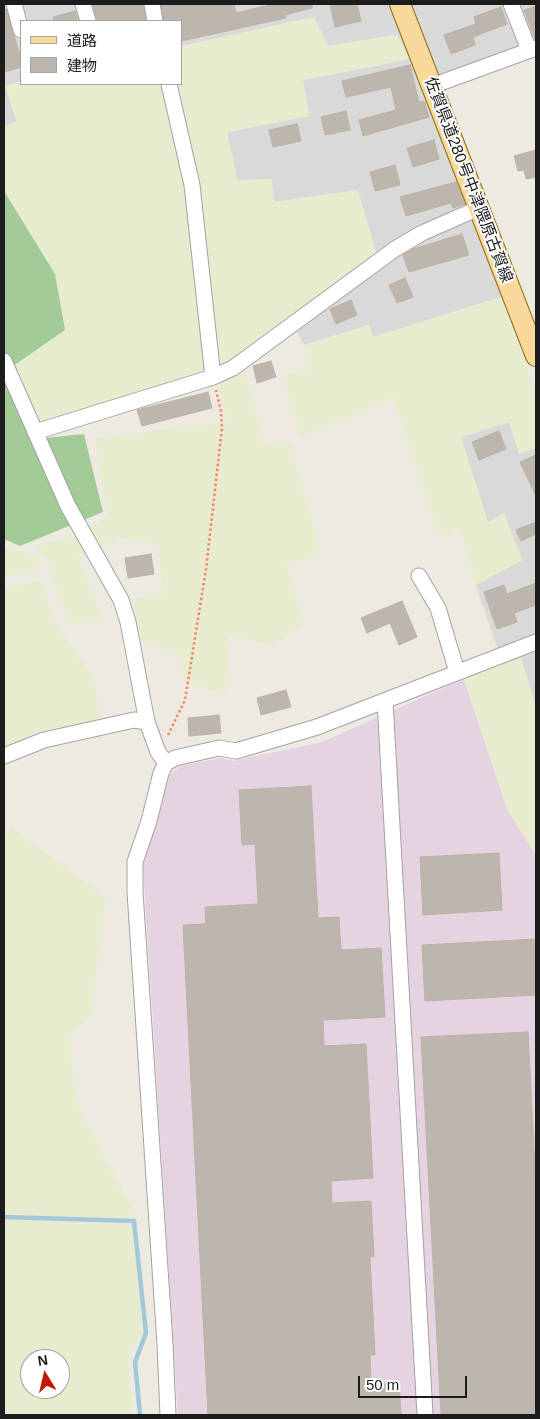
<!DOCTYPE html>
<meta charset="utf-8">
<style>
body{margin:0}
#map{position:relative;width:540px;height:1419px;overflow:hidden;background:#edeae1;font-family:Arial,"Noto Sans JP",sans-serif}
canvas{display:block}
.frame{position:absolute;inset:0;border:5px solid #1c1c1c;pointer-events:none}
.legend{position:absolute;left:20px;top:20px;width:162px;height:65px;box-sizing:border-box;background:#fff;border:1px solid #a4a4a4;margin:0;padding:6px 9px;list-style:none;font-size:15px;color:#1c1c1c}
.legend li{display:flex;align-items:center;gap:10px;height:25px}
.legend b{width:25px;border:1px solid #a4a4a4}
.north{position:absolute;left:20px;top:1349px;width:50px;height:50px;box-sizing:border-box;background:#fff;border:1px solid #a4a4a4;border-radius:50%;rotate:351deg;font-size:14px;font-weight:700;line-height:20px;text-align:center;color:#1c1c1c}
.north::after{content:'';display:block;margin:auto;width:18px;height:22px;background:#c11807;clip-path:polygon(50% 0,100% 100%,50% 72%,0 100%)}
.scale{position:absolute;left:358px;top:1376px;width:109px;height:22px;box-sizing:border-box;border:2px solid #1c1c1c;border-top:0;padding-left:6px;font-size:15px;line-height:18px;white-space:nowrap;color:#1c1c1c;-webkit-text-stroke:4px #fff;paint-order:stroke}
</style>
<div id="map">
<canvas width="540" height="1419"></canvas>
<div class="frame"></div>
<ul class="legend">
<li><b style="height:6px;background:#f8d89b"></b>道路</li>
<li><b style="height:14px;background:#bdb6ae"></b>建物</li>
</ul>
<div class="north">N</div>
<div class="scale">50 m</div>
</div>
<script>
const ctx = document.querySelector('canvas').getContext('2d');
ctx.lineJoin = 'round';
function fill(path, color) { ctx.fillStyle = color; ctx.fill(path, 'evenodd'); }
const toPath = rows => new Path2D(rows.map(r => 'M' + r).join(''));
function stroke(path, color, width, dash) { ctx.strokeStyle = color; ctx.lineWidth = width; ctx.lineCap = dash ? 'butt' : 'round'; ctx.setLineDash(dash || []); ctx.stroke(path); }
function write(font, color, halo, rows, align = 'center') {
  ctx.font = font + ' Arial,"Noto Sans JP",sans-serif'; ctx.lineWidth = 4; ctx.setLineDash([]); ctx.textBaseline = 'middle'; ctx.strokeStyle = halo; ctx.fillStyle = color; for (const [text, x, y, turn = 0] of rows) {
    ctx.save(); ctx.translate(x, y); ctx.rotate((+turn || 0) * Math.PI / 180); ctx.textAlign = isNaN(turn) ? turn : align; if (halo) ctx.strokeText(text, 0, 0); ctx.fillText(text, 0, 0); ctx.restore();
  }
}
fill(toPath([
 [4,4,536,4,536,54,443,88,521,289,501,297,373,337,369,325,304,345,289,317,376,253,358,190,274,202,237,180,227,132,309,116,303,80,410,59,397,35,328,46,314,17,181,46,181,21,21,21,21,82,5,86,17,123,4,126],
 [509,422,519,454,536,448,536,707,521,658,503,665,476,585,522,560,504,513,488,523,461,437]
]), '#dad9d9');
fill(toPath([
 [464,679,508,811,536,855,536,1415,178,1415,143,865,170,775,180,766,221,758,233,761,322,742]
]), '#e6d3e1');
fill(toPath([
 [314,17,328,46,397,35,410,59,303,80,309,116,227,132,237,180,272,179,274,202,358,190,376,253,216,370,38,423,12,366,55,274,4,191,4,126,17,122,5,85,21,82,21,84,181,84,181,46],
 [501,297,536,391,536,448,519,454,509,422,461,437,488,522,504,513,522,560,476,585,460,528,439,538,394,398,301,437,282,377,311,368,304,345,369,325,373,337],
 [246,372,263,444,290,442,321,554,287,565,303,624,273,645,229,636,226,692,187,685,177,655,136,638,128,602,162,593,158,545,122,537,79,559,104,621,71,624,51,579,48,558,36,546,78,536,108,516,95,439,227,421,217,382],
 [4,546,40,558,39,571,4,577],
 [41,581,56,624,95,680,100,720,39,731,4,748,4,587],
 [521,658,536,707,536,855,508,811,464,679],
 [10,827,106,897,91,1016,69,1035,77,1103,133,1211,142,1329,128,1360,133,1415,4,1415,4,846],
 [30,1359,60,1359,60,1389,30,1389]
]), '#e6eccd');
fill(toPath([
 [4,191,55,274,65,330,13,366,45,438,84,434,103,512,20,546,4,539]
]), '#a2cb97');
stroke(toPath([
 [4,1217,134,1221,146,1333,135,1362,140,1415]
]), '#a3c8da', 4.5);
const building = toPath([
 [93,4,143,4,146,21,97,21,93,4],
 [161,4,234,4,236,13,274,4,312,4,312,8,285,15,286,18,181,41,181,21,164,21,161,4],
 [330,4,357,4,361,21,335,27,330,4],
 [536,6,536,39,535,39,524,10,536,6],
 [501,7,507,24,473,37,475,45,451,54,444,35,476,24,474,17,501,7],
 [4,9,6,9,19,52,21,51,21,67,4,72,4,9],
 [75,11,78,21,54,21,53,17,75,11],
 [410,65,419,102,424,101,429,117,363,136,359,120,396,110,391,87,346,97,342,81,410,65],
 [346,111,350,130,325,135,321,117,346,111],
 [297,124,301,141,273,147,269,130,297,124],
 [434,140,439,159,413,167,407,148,434,140],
 [536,150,536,177,526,179,524,170,518,171,514,156,536,150],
 [395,165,400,185,375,191,370,172,395,165],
 [456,182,465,204,453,208,451,203,406,216,400,197,456,182],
 [462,234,469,255,409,272,403,255,413,249,462,234],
 [405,278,413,297,397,303,389,285,405,278],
 [351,300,357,315,336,324,330,309,351,300],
 [271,361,276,377,257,383,253,366,271,361],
 [208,392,212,408,142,426,137,410,208,392],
 [499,431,506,449,479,460,472,442,499,431],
 [536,455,536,496,520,462,536,455],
 [536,522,536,534,521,541,516,530,536,522],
 [151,554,154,574,128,578,125,558,151,554],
 [536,583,536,605,514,613,517,622,497,629,484,592,504,585,507,594,536,583],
 [402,601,417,637,399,645,390,623,367,633,361,618,402,601],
 [286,690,291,707,261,715,257,698,286,690],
 [219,715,221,733,189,736,188,718,219,715],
 [311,786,318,918,339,917,341,950,381,948,385,1017,323,1020,324,1046,366,1044,373,1178,331,1181,332,1203,371,1201,374,1257,370,1257,375,1355,370,1355,371,1385,399,1383,401,1415,208,1415,183,925,206,924,205,907,258,904,255,844,242,845,239,790,311,786],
 [499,853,502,910,423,915,420,857,499,853],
 [536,939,536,995,425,1001,422,945,536,939],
 [528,1032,536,1187,536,1415,441,1415,421,1037,528,1032]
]);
fill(building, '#bdb6ae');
stroke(building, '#beb2a4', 1);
const minor = toPath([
 [14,4,21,30],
 [83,4,88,21],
 [152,4,155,21],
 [511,4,529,50],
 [169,84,192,185,213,377],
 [432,86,536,48],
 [4,361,68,506,121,600,128,622,147,722,158,752,166,763],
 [35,432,213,377,233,368,395,249,422,233,479,208],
 [419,576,438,608,457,672],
 [385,701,425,1415],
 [4,756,44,740,134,720,147,722],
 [168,1415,165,1344,135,892,135,862,149,821,161,773,166,763,175,758,219,748,236,751,317,727,536,642]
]);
const major = toPath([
 [400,4,536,356]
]);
stroke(minor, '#a3a3a3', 17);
stroke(major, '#8e6d05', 22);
stroke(toPath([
 [168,735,185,700,206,569,222,428,221,411,216,390]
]), '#f5856b', 2.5, [2.5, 2.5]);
stroke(minor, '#fff', 15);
stroke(major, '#f8d89b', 20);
write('16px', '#1c1c1c', '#fff', [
 ["佐賀県道280号中津隈原古賀線",468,180,69]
]);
</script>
